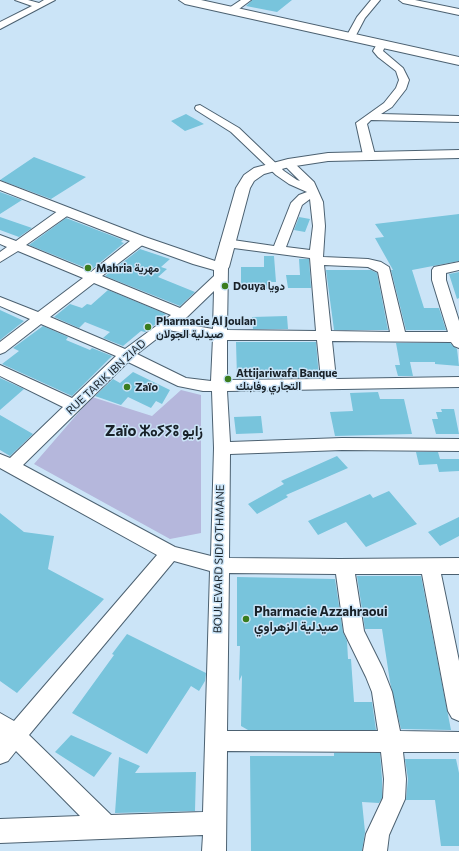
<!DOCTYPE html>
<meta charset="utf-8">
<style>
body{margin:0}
canvas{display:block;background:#cbe4f7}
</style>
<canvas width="459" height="851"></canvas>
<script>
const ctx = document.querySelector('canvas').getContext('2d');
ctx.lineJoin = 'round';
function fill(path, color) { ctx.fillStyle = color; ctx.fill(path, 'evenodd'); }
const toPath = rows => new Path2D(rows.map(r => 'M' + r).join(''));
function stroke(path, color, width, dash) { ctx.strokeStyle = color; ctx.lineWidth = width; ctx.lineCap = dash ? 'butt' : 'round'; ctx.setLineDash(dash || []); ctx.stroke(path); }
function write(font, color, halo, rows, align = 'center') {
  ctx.font = font + ' Commissioner,Vazirmatn,"Noto Sans Tifinagh",sans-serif'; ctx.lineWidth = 3; ctx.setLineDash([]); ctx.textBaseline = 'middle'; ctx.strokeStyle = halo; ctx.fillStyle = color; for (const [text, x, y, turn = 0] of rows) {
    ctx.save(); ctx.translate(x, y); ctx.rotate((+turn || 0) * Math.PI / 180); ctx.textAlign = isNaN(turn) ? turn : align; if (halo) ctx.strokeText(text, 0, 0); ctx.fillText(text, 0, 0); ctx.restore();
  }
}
fill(toPath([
 [181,390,201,395,201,533,170,539,34,464,92,397,152,416]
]), '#b5b7dc');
fill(toPath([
 [252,0,292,0,277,12,246,6],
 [186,114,204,124,185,131,171,121],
 [34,157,86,177,51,199,0,180],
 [0,192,22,200,0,214],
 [459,214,459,261,412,270,424,308,439,308,446,330,406,330,391,270,393,270,375,238,384,237,375,224],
 [0,217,32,228,19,237,0,230],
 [299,217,310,219,305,232,294,230],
 [66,218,123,240,121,242,124,243,91,270,29,245],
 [140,249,170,259,161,267,167,269,158,277,195,292,180,306,105,276],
 [264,256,274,256,276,282,267,282,267,289,241,288,241,267,264,267],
 [299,259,309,259,311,288,288,288,286,275,300,275],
 [326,270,371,270,377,273,388,330,334,330],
 [459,272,459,298,457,299,449,274],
 [108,290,166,314,156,324,145,332,141,331,123,346,103,338,110,332,85,322,79,328,54,317,70,304,82,308,87,304,91,305],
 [0,310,24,321,0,340],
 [287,316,288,329,253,329,252,317],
 [43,326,68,337,66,340,90,350,92,348,112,356,72,396,2,364,19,351,13,348],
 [236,342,316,342,319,378,237,378],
 [396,343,450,343,457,349,459,366,435,364,435,362,410,362,413,376,398,376,395,365,400,365],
 [133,372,170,390,162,404,156,401,151,408,128,397,121,405,95,396,113,379,120,383],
 [0,378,24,389,0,410],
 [378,392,380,399,404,399,412,434,335,436,330,412,353,411,350,393],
 [441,409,454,409,459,434,436,434,432,419,438,419,436,412,442,412],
 [0,415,33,434,10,456,0,450],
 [261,416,263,433,236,434,234,417],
 [416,452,438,452,440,459,459,459,459,471,439,472,437,464,419,465],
 [337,456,348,468,286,495,288,497,257,514,248,504,284,484,281,481],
 [389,491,417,524,366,547,346,522,318,535,308,521,370,494,373,498],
 [0,513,24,532,54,536,48,569,104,599,17,693,0,681],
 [459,517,459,536,440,546,428,532],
 [357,576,421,576,451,730,401,729,390,682,382,629,365,629],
 [237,577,335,579,343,632,347,641,348,659,351,659,354,702,372,702,376,730,248,730,241,726,242,675,239,681,240,646,237,646],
 [127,634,206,673,205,681,199,691,191,686,147,754,72,713,114,655,112,654],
 [71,735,112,753,94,777,55,752],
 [334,753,380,753,382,779,382,798,379,803,362,802,365,832,362,851,251,851,250,756,334,756],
 [119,757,140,766,135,773,196,772,195,811,115,813],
 [405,759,456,759,459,773,459,846,441,846,435,800,406,800,408,779]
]), '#78c4dc');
const minor = toPath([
 [15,0,28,0,39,3,44,0,55,0,0,29,0,22,32,6,15,0],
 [241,0,251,0,235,12,229,12,229,8,241,0],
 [371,0,380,0,365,18,354,39,348,39,346,37,357,17,371,0],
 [399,0,415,0,459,9,459,15,403,3,399,0],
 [381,41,386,44,383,51,403,68,409,80,406,89,392,107,381,114,459,116,459,122,371,120,367,124,375,155,369,158,363,155,356,123,384,103,396,88,399,80,396,71,378,57,373,51,378,42,381,41],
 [200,105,239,128,284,171,297,180,300,181,282,163,284,161,292,161,314,182,323,202,325,226,323,257,368,259,381,262,389,267,405,332,448,332,432,280,432,270,434,267,459,262,459,270,446,273,446,280,459,321,459,348,454,346,451,342,332,341,336,379,459,377,459,387,227,391,230,442,342,438,459,439,459,451,342,450,230,454,229,558,340,559,459,558,459,574,441,574,459,661,459,721,452,718,448,711,422,574,355,574,364,631,383,669,392,692,400,731,459,732,459,752,403,752,406,779,405,799,389,835,387,851,363,851,366,834,383,798,384,779,381,752,227,751,226,851,202,851,203,835,0,843,0,819,80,816,16,751,8,761,0,764,0,713,14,721,157,555,0,468,0,454,10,458,63,407,0,376,0,365,72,398,116,356,41,324,5,352,0,354,0,342,30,319,0,306,0,297,38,312,83,278,18,251,0,262,0,252,7,247,0,244,0,235,16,241,62,208,70,208,72,211,70,214,26,245,91,272,135,237,145,237,146,240,145,243,102,276,180,308,214,276,214,267,216,264,226,264,228,267,227,330,316,331,310,258,226,247,220,243,226,239,274,246,291,203,299,195,307,192,289,184,276,175,231,132,196,110,195,108,196,106,200,105],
 [310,199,313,226,310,250,286,247,302,205,310,199],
 [324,265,368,267,378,272,390,332,331,331,324,265],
 [94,283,171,315,125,349,50,317,94,283],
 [214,291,213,329,178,323,187,317,214,291],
 [168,330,213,338,211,381,186,378,137,354,168,330],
 [227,340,317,340,321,379,227,380,227,340],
 [128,362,178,386,203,391,212,391,214,448,211,556,175,547,23,465,128,362],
 [174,561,210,571,203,812,111,815,29,735,174,561],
 [229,573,336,574,344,632,366,677,372,692,378,731,227,731,229,573]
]);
const tertiary = toPath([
 [459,150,459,158,328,161,289,167,264,174,254,181,250,188,229,267,227,270,221,272,193,264,135,243,0,190,0,181,145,237,215,261,236,188,244,175,254,168,288,159,328,153,459,150]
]);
const trunk = toPath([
 [179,0,201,0,459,57,459,65,185,4,179,0]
]);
stroke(minor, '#4c6171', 2);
stroke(tertiary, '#4c6171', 2);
stroke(trunk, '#4c6171', 2);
fill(minor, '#fff');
fill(tertiary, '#fff');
fill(trunk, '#fff');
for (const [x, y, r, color] of [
 [88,268,4,"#3a7c1e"],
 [225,286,4,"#3a7c1e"],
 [148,327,4,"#3a7c1e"],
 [228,379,4,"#3a7c1e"],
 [127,387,4,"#3a7c1e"],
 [246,619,4,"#3a7c1e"]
]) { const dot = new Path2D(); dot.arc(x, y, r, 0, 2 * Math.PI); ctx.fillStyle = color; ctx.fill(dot); stroke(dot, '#cbe4f7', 1.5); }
write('bold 11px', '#182128', '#cbe4f7', [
 ["Mahria مهرية",96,268],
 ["Douya دويا",233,286],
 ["Pharmacie Al Joulan",156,321],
 ["صيدلية الجولان",156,334],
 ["Attijariwafa Banque",236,373],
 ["التجاري وفابنك",236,386],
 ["Zaïo",135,387]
], 'left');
write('11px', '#182128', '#cbe4f7', [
 ["RUE TARIK IBN ZIAD",106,377,-43],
 ["BOULEVARD SIDI OTHMANE",219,559,-89]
]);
write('bold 13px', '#182128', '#cbe4f7', [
 ["Pharmacie Azzahraoui",254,612],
 ["صيدلية الزهراوي",254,627]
], 'left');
write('bold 15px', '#182128', '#cbe4f7', [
 ["Zaïo ⵣⴰⵢⵢⵓ زايو",154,431]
]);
</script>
